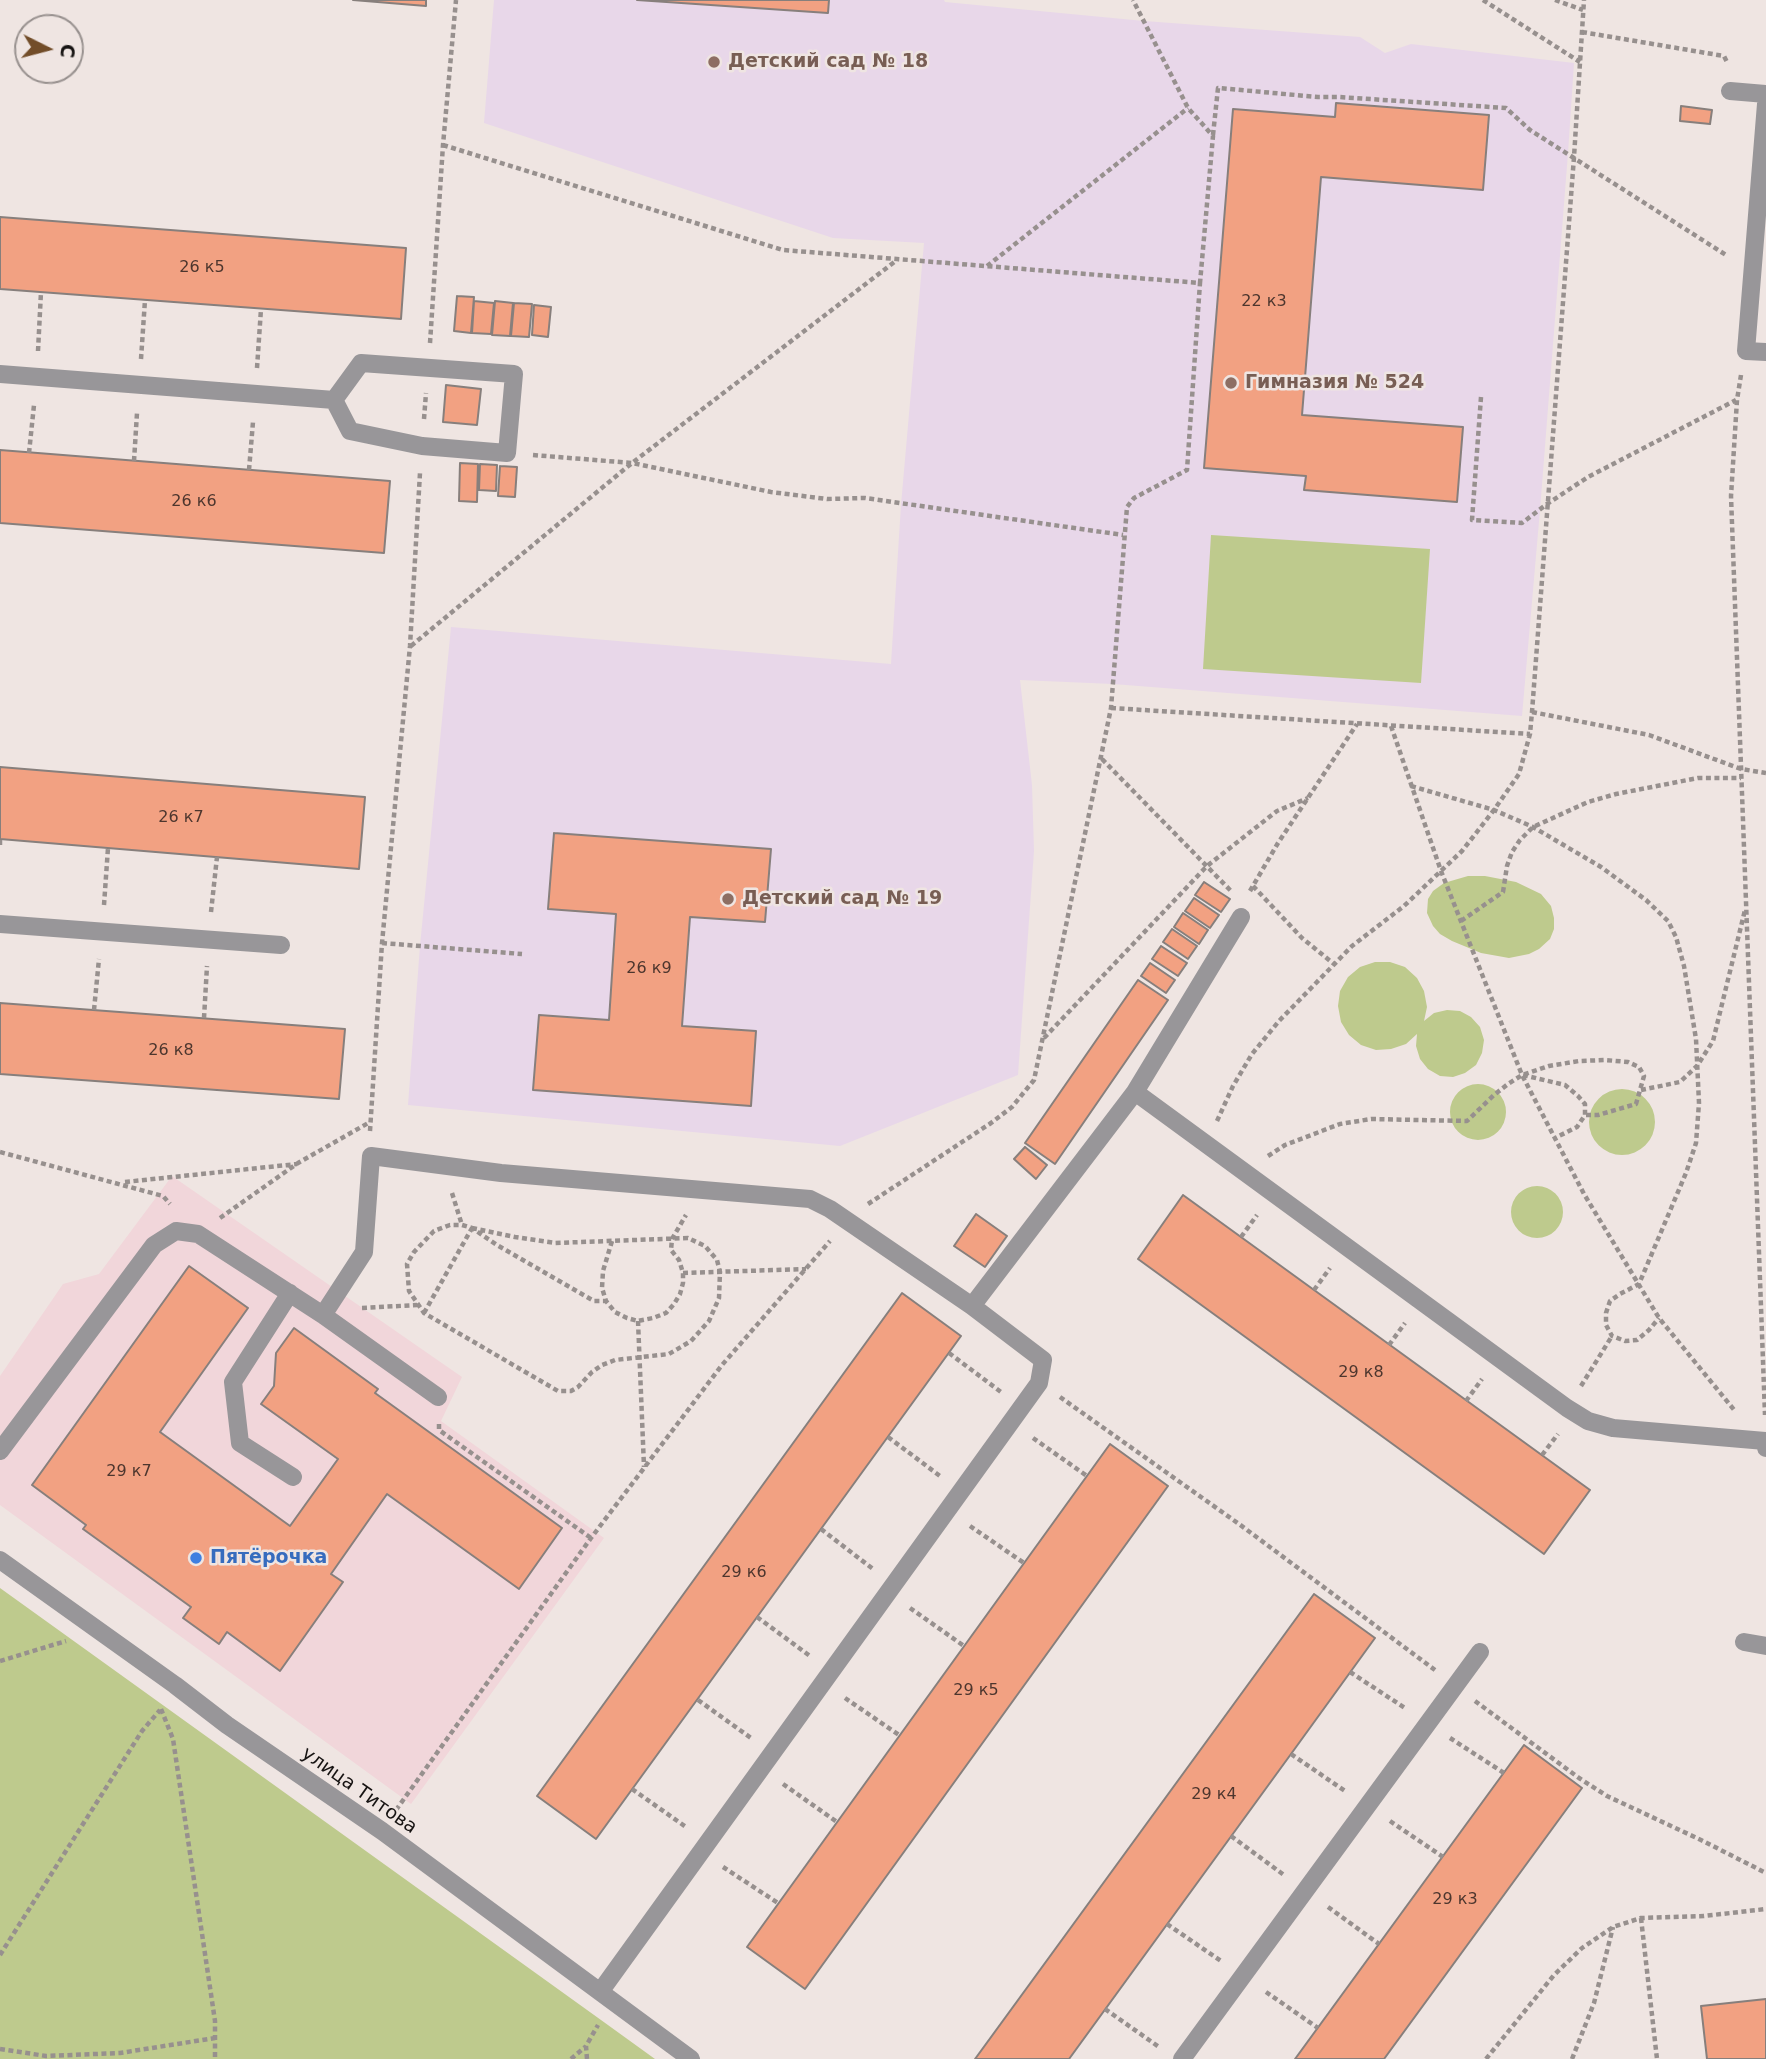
<!DOCTYPE html>
<meta charset="utf-8">
<style>
body{margin:0}
#map{position:relative;width:1766px;height:2059px;overflow:hidden;background:#efe5e2;font-family:"DejaVu Sans",sans-serif}
canvas{display:block}
.north{position:absolute;left:14px;top:14px;width:70px;height:70px;box-sizing:border-box;background:#efe5e2;border:2px solid #98918f;border-radius:50%;rotate:96deg;font-size:19px;font-weight:700;line-height:28px;text-align:center;color:#161312}
.north::after{content:'';display:block;margin:auto;width:24px;height:32px;background:#724d29;clip-path:polygon(50% 0,100% 100%,50% 72%,0 100%)}
</style>
<div id="map">
<canvas width="1766" height="2059"></canvas>
<div class="north">С</div>
</div>
<script>
const ctx = document.querySelector('canvas').getContext('2d');
ctx.lineJoin = 'round';
function fill(path, color) { ctx.fillStyle = color; ctx.fill(path, 'evenodd'); }
const toPath = rows => new Path2D(rows.map(r => 'M' + r).join(''));
function stroke(path, color, width, dash) { ctx.strokeStyle = color; ctx.lineWidth = width; ctx.lineCap = dash ? 'butt' : 'round'; ctx.setLineDash(dash || []); ctx.stroke(path); }
function write(font, color, halo, rows, align = 'center') {
  ctx.font = font + ' "DejaVu Sans",sans-serif'; ctx.lineWidth = 5; ctx.setLineDash([]); ctx.textBaseline = 'middle'; ctx.strokeStyle = halo; ctx.fillStyle = color; for (const [text, x, y, turn = 0] of rows) {
    ctx.save(); ctx.translate(x, y); ctx.rotate((+turn || 0) * Math.PI / 180); ctx.textAlign = isNaN(turn) ? turn : align; if (halo) ctx.strokeText(text, 0, 0); ctx.fillText(text, 0, 0); ctx.restore();
  }
}
fill(toPath([
 [172,1176,462,1377,441,1421,604,1538,411,1804,0,1505,0,1376,63,1284,99,1274]
]), '#f1d6da');
fill(toPath([
 [494,0,944,0,945,2,1144,21,1360,37,1385,53,1411,44,1574,63,1568,153,1540,510,1522,716,1113,684,1020,680,1032,785,1034,851,1018,1075,840,1146,408,1105,420,946,451,627,891,664,901,505,924,243,833,238,484,123]
]), '#e8d7e9');
fill(toPath([
 [1211,535,1430,549,1421,683,1203,669],
 [1468,876,1485,876,1516,882,1541,894,1551,906,1554,918,1554,929,1550,939,1539,949,1529,954,1509,958,1481,953,1452,941,1440,934,1433,926,1427,913,1428,899,1433,891,1444,883],
 [1375,962,1390,962,1405,967,1417,978,1424,991,1427,1007,1424,1021,1434,1013,1447,1010,1460,1011,1471,1017,1480,1027,1484,1040,1482,1053,1476,1065,1465,1073,1453,1077,1440,1076,1428,1069,1420,1059,1416,1046,1417,1034,1406,1044,1391,1049,1376,1050,1361,1045,1349,1035,1341,1022,1338,1006,1340,991,1348,977,1360,967],
 '1450 1112a28 28 0 1 1 56 0a28 28 0 1 1-56 0Z',
 '1589 1122a33 33 0 1 1 66 0a33 33 0 1 1-66 0Z',
 '1511 1212a26 26 0 1 1 52 0a26 26 0 1 1-52 0Z',
 [0,1588,601,2020,655,2059,0,2059]
]), '#beca8d');
const building = toPath([
 [353,0,426,0,426,6,353,0],
 [637,0,829,0,828,13,637,0],
 [1336,103,1489,115,1483,190,1321,177,1302,415,1463,427,1457,502,1304,490,1306,476,1204,468,1233,109,1335,117,1336,103],
 [1681,106,1712,110,1710,124,1680,121,1681,106],
 [0,217,406,248,401,319,0,289,0,217],
 [457,296,474,297,471,333,454,331,457,296],
 [474,301,494,303,491,334,472,333,474,301],
 [495,301,513,303,510,336,492,335,495,301],
 [514,303,532,304,529,337,511,336,514,303],
 [534,305,551,307,548,337,532,335,534,305],
 [446,385,481,389,477,425,443,422,446,385],
 [0,450,390,481,384,553,0,523,0,450],
 [460,463,478,464,477,502,459,501,460,463],
 [480,464,497,465,496,491,479,490,480,464],
 [500,466,517,467,515,497,498,496,500,466],
 [0,767,365,797,359,869,0,839,0,767],
 [554,833,771,849,765,922,690,917,682,1026,756,1031,751,1106,533,1090,539,1015,609,1020,616,914,548,909,554,833],
 [1204,882,1230,899,1221,912,1195,895,1204,882],
 [1194,898,1219,915,1210,928,1185,911,1194,898],
 [1183,913,1208,930,1199,944,1174,927,1183,913],
 [1172,929,1197,946,1188,959,1163,942,1172,929],
 [1161,946,1187,963,1178,976,1152,959,1161,946],
 [1150,963,1175,980,1166,993,1141,976,1150,963],
 [1138,980,1168,1000,1055,1164,1025,1143,1138,980],
 [0,1003,345,1029,339,1099,0,1074,0,1003],
 [1025,1147,1047,1165,1036,1179,1014,1159,1025,1147],
 [1183,1195,1590,1490,1544,1554,1138,1259,1183,1195],
 [976,1214,1007,1236,985,1267,954,1246,976,1214],
 [189,1266,248,1308,160,1432,290,1526,338,1459,261,1404,274,1386,276,1353,294,1328,378,1389,375,1393,562,1528,519,1589,387,1494,331,1574,343,1582,280,1671,227,1632,219,1644,183,1618,191,1607,83,1529,86,1525,32,1485,189,1266],
 [902,1293,961,1336,596,1839,537,1796,902,1293],
 [1110,1444,1168,1486,805,1989,747,1947,1110,1444],
 [1314,1594,1375,1638,1291,1754,1069,2059,975,2059,1314,1594],
 [1524,1745,1582,1788,1384,2059,1295,2059,1524,1745],
 [1766,1999,1766,2059,1707,2059,1701,2006,1766,1999]
]);
fill(building, '#f2a182');
stroke(building, '#877f7c', 2);
stroke(toPath([
 [1483,0,1580,62],
 [1555,0,1583,10],
 [1582,32,1724,56,1728,64],
 [1213,135,1218,88,1318,97,1339,97,1506,108,1530,130,1726,255],
 [443,145,783,250,1200,283,1213,136,1188,108,1133,0],
 [987,266,1188,108],
 [430,343,443,145,456,0],
 [38,351,41,292],
 [141,359,145,300],
 [257,368,261,309],
 [1741,375,1737,400,1731,496,1765,1415],
 [1481,397,1472,520,1522,523,1547,504,1588,477,1736,400],
 [424,419,426,393],
 [29,453,34,405],
 [533,455,632,463,771,492,827,499,865,498,1123,535],
 [134,461,137,413],
 [249,470,253,422],
 [411,646,632,463,897,260],
 [1111,708,1530,734],
 [1532,712,1649,735,1741,769,1766,773],
 [1391,726,1441,871,1522,1075,1584,1194,1659,1318,1735,1411],
 [1102,759,1232,892],
 [1411,786,1494,810,1533,827,1601,867,1646,900,1668,921,1676,937,1684,966,1696,1039,1699,1103,1696,1143,1686,1173,1639,1284,1620,1294,1610,1301,1606,1313,1606,1325,1612,1336,1625,1341,1637,1340,1649,1330,1659,1318],
 [0,845,0,839],
 [1253,886,1302,938,1334,964],
 [1250,891,1278,843,1357,724],
 [104,905,108,848],
 [211,912,217,857],
 [1461,921,1503,892,1507,866,1512,852,1520,840,1533,827,1588,802,1616,794,1698,778,1741,778],
 [382,943,522,954],
 [94,1010,99,959],
 [204,1018,207,966],
 [1044,1038,1207,866,1277,811,1308,798],
 [1523,1075,1565,1085,1578,1096,1585,1104,1585,1115,1577,1127,1555,1138],
 [1641,1090,1680,1082,1697,1066,1713,1041,1745,910],
 [1217,1121,1233,1086,1252,1054,1279,1021,1352,946,1404,906,1462,851,1494,810,1519,774,1530,734,1532,712,1574,157,1584,0],
 [370,1131,382,943,410,646,420,473],
 [0,1152,163,1196,170,1204],
 [1268,1156,1285,1145,1340,1124,1371,1119,1467,1121,1494,1095,1508,1084,1522,1075,1549,1066,1579,1061,1605,1060,1628,1062,1639,1067,1644,1076,1636,1104,1598,1115,1585,1115],
 [125,1182,297,1164],
 [452,1193,462,1225],
 [868,1204,991,1123,1012,1107,1034,1080,1111,708,1127,507,1134,498,1187,470,1200,283],
 [220,1218,298,1163,370,1122],
 [472,1228,515,1237,555,1243,688,1238,705,1246,717,1260,720,1272,719,1298,709,1321,691,1341,669,1354,615,1360,602,1365,592,1372,578,1387,571,1391,558,1391,424,1313,409,1291,407,1264,414,1252,434,1231,450,1225,462,1225,472,1228,497,1245,594,1301,606,1301],
 [1241,1237,1257,1215],
 [612,1241,603,1271,602,1288,606,1301,615,1312,627,1318,638,1321,653,1318,666,1313,674,1304,680,1294,683,1283,683,1273,679,1260,671,1250,672,1239,686,1215],
 [683,1273,806,1269],
 [1314,1290,1330,1268],
 [362,1308,417,1305],
 [424,1313,472,1228],
 [638,1321,644,1467],
 [1389,1345,1405,1323],
 [949,1353,1001,1392],
 [1581,1386,1612,1336],
 [1060,1397,1239,1524,1435,1670],
 [1466,1401,1482,1379],
 [439,1424,439,1430,591,1538],
 [888,1437,940,1476],
 [1033,1438,1087,1476],
 [1542,1455,1558,1434],
 [970,1526,1024,1563],
 [821,1529,873,1569],
 [910,1608,964,1646],
 [757,1617,810,1656],
 [0,1661,66,1641],
 [1350,1672,1405,1708],
 [845,1698,899,1735],
 [698,1700,751,1738],
 [1475,1701,1579,1778,1607,1796,1701,1840,1766,1873],
 [161,1709,173,1739,215,2021,215,2059],
 [1450,1738,1504,1773],
 [1291,1754,1345,1791],
 [783,1784,837,1822],
 [632,1789,686,1827],
 [396,1810,591,1538,722,1365,830,1241],
 [1390,1821,1443,1857],
 [1231,1836,1284,1875],
 [723,1867,778,1903],
 [1328,1907,1379,1944],
 [1641,1918,1657,2059],
 [1167,1924,1221,1961],
 [0,1955,142,1731,160,1710],
 [1266,1992,1318,2028],
 [1105,2009,1159,2047],
 [0,2049,46,2056,120,2053,215,2038],
 [571,2059,585,2047],
 [587,2059,586,2046,598,2025],
 [1486,2059,1554,1975,1582,1948,1613,1927,1641,1918,1704,1916,1766,1909],
 [1572,2059,1594,2003,1613,1927]
]), '#97908e', 4.5, [5, 3.5]);
stroke(toPath([
 [1730,91,1766,94],
 [1766,104,1746,351,1766,352],
 [0,374,334,400,361,363,514,374,507,453,422,446,350,431,334,400],
 [0,924,281,945],
 [1135,1092,1241,917],
 [290,1293,233,1382,240,1443,293,1477],
 [323,1315,364,1252,371,1156,501,1173,810,1199,830,1209,972,1306],
 [0,1451,154,1245,176,1231,198,1234,323,1315,438,1397],
 [0,1560,175,1685,227,1725,382,1831,691,2059],
 [1744,1642,1766,1646],
 [600,1992,1039,1383,1043,1360,972,1306,1135,1092,1567,1408,1588,1421,1613,1428,1765,1441,1766,1448],
 [1182,2059,1480,1652]
]), '#989699', 18);
for (const [x, y, r, color] of [
 [714,62,7,"#8d6e63"],
 [1231,383,7,"#8d6e63"],
 [728,899,7,"#8d6e63"],
 [196,1558,7,"#3f7fe0"]
]) { const dot = new Path2D(); dot.arc(x, y, r, 0, 2 * Math.PI); ctx.fillStyle = color; ctx.fill(dot); stroke(dot, '#efe5e2', 2.5); }
write('16px', '#4d362e', null, [
 ["26 к5",202,268],
 ["22 к3",1264,302],
 ["26 к6",194,502],
 ["26 к7",181,818],
 ["26 к9",649,969],
 ["26 к8",171,1051],
 ["29 к8",1361,1373],
 ["29 к7",129,1472],
 ["29 к6",744,1573],
 ["29 к5",976,1691],
 ["29 к4",1214,1795],
 ["29 к3",1455,1900]
]);
write('bold 19px', '#785e54', '#efe5e2', [
 ["Детский сад № 18",728,62],
 ["Гимназия № 524",1245,383],
 ["Детский сад № 19",742,899]
], 'left');
write('bold 19px', '#366cbe', '#efe5e2', [
 ["Пятёрочка",210,1558]
], 'left');
write('19px', '#161312', '#efe5e2', [
 ["улица Титова",359,1791,35]
]);
</script>
